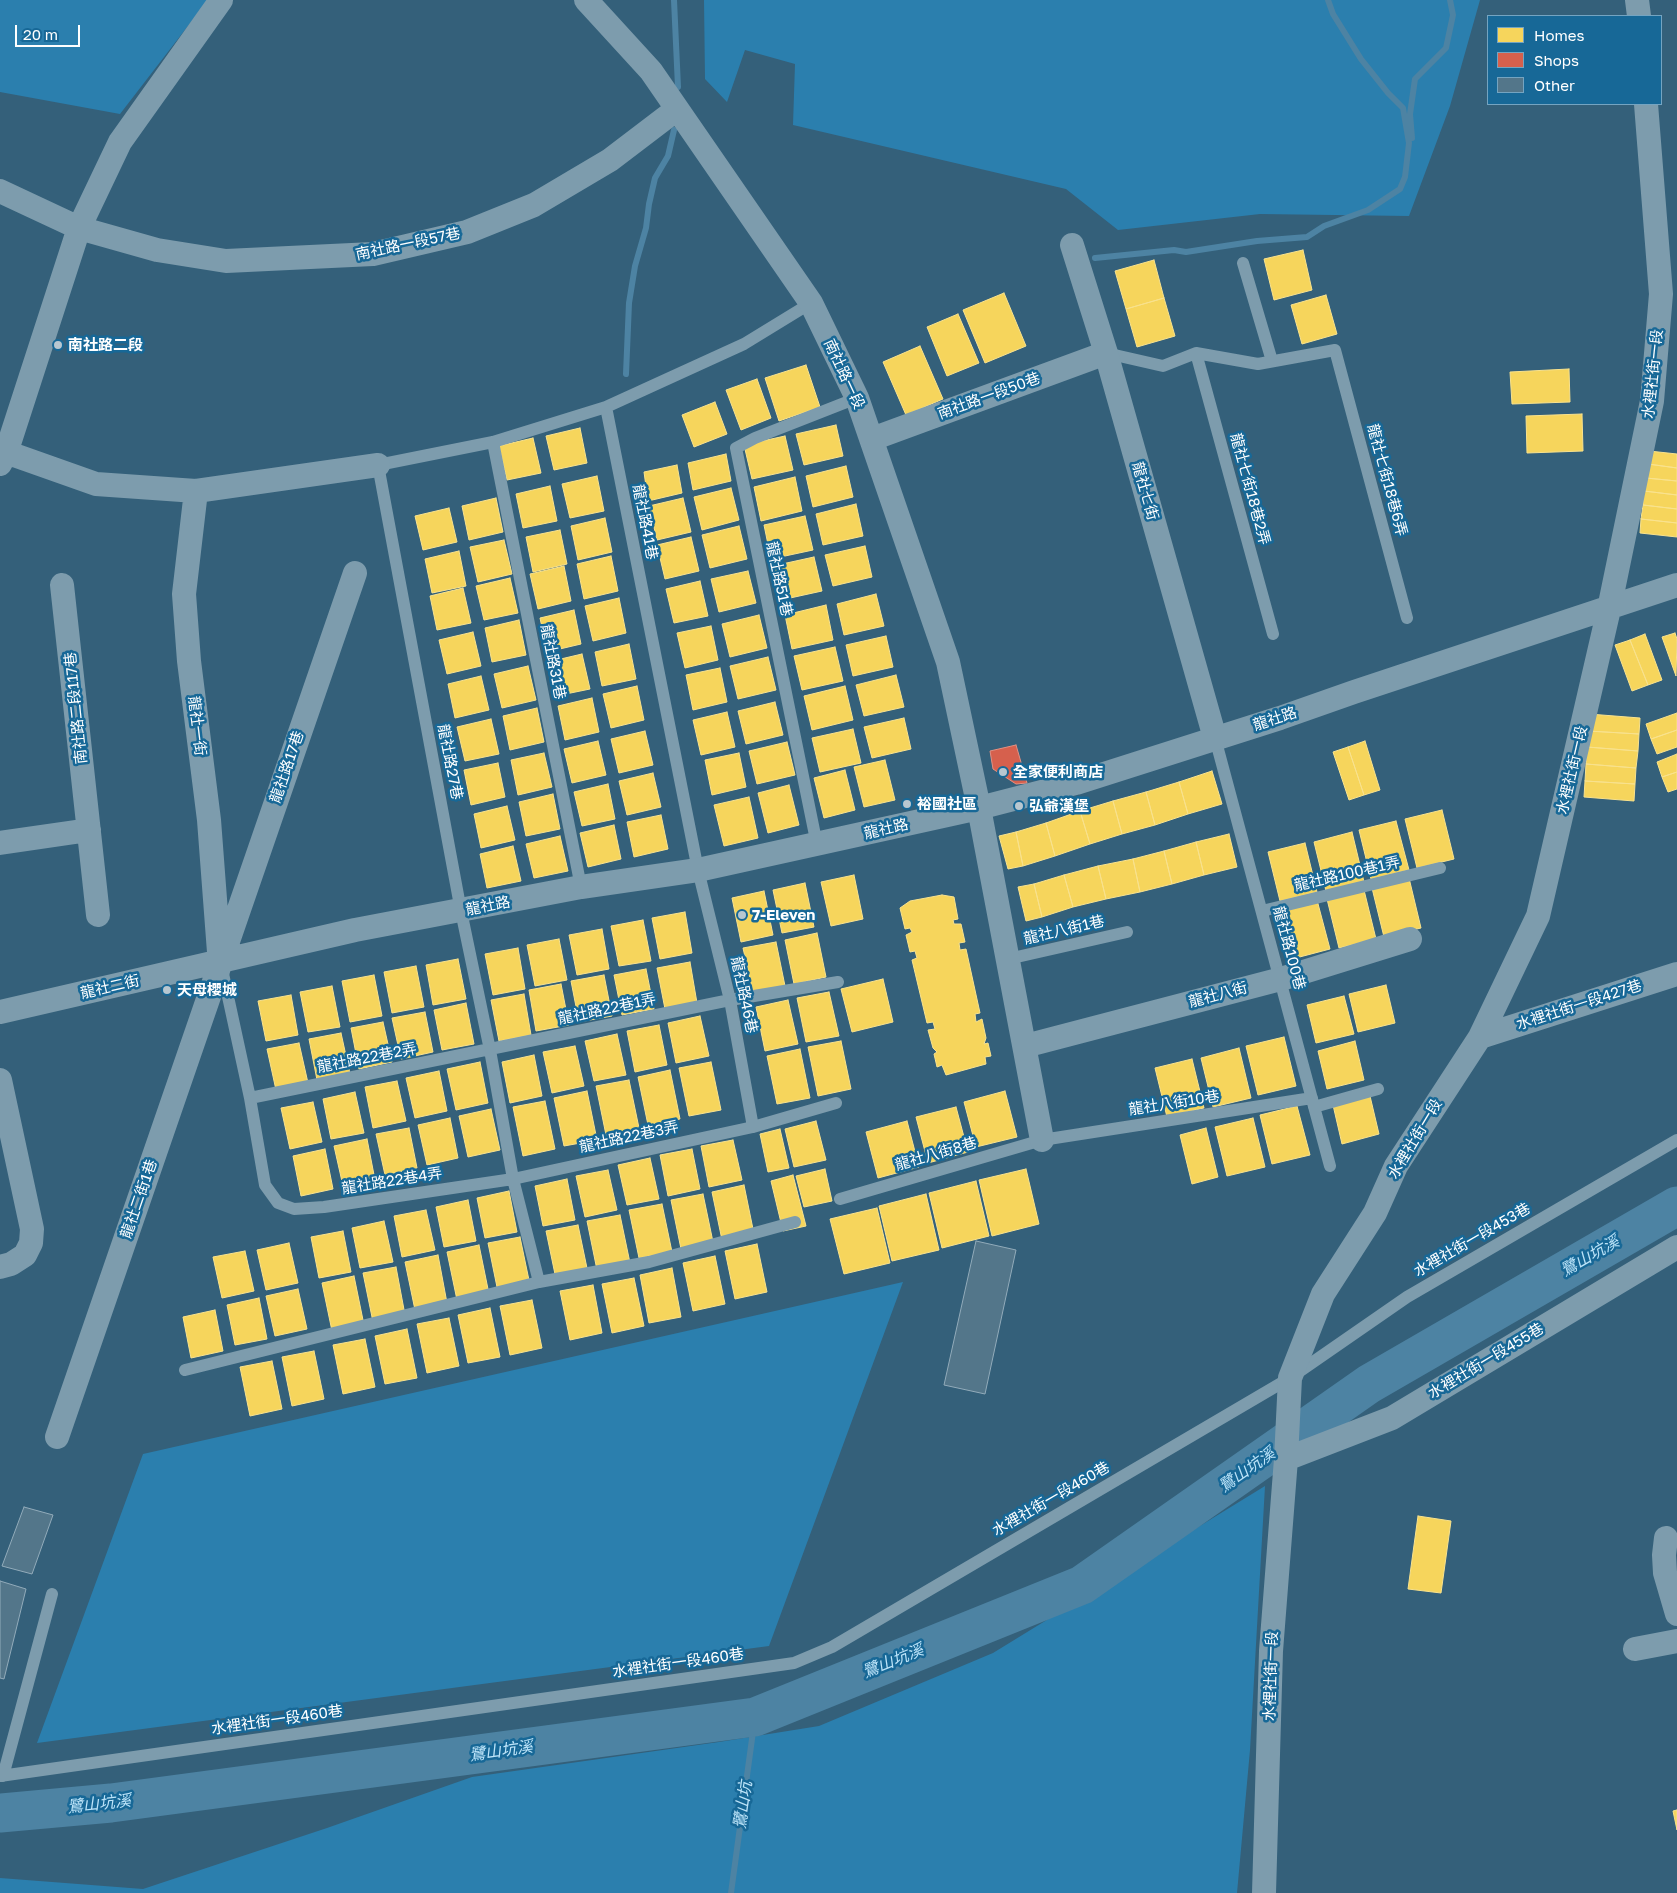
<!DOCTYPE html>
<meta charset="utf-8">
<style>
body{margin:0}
#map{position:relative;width:1677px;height:1893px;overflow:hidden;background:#34607a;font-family:"Golos Text",sans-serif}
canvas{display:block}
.legend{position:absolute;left:1487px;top:15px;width:175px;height:90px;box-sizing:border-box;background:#176897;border:1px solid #74a4c1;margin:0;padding:6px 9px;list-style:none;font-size:15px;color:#fff}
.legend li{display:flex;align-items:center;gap:10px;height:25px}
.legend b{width:25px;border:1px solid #74a4c1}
.scale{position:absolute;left:15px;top:25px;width:65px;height:22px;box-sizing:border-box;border:2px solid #fff;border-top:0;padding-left:6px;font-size:15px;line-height:18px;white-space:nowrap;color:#fff;-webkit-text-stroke:4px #176897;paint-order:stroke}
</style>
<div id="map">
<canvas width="1677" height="1893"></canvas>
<ul class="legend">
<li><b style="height:14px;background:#f6d55c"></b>Homes</li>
<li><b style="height:14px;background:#d6604d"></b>Shops</li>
<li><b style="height:14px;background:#53768a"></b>Other</li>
</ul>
<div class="scale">20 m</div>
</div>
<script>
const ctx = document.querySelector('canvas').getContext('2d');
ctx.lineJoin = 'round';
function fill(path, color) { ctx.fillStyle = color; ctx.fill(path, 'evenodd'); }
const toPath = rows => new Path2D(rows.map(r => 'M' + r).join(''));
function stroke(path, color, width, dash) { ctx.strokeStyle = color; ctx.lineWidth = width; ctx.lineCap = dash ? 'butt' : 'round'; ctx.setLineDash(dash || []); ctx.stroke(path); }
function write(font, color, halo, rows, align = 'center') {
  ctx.font = font + ' "Golos Text","Noto Sans TC",sans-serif'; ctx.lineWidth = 5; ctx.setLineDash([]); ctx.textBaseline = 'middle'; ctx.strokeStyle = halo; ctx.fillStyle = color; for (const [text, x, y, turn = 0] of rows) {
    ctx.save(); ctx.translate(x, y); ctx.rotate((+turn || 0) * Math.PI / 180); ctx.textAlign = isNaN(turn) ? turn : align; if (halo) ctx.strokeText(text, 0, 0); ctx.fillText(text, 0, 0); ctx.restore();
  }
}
fill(toPath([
 [0,0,208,0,120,114,0,92],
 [704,0,1480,0,1450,106,1409,216,1260,214,1118,230,1066,189,793,125,795,64,745,50,727,102,705,79],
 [903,1282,769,1646,37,1743,143,1454],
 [1265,1486,1250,1750,1237,1893,0,1893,0,1878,143,1889,327,1828,472,1777,719,1742,819,1726,993,1653]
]), '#2b7fae');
const homes = toPath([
 [1303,250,1312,290,1274,300,1264,259,1303,250],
 [1154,260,1164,298,1126,309,1115,271,1154,260],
 [1004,293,1026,346,985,363,963,310,1004,293],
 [1326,295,1337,334,1302,344,1291,305,1326,295],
 [1164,298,1175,336,1137,347,1126,309,1164,298],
 [958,314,979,363,947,376,927,327,958,314],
 [920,346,943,399,906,415,883,362,920,346],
 [806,365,820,407,779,421,765,378,806,365],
 [1569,369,1570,402,1512,404,1510,372,1569,369],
 [757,379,771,418,741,430,726,390,757,379],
 [715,402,727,434,694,447,682,415,715,402],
 [1582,414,1583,451,1527,453,1526,416,1582,414],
 [836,425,843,456,804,465,796,434,836,425],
 [580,428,587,463,554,470,546,436,580,428],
 [785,436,793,470,752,479,744,445,785,436],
 [533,438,541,473,507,480,499,446,533,438],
 [1649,451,1677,454,1677,468,1648,464,1649,451],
 [726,454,731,481,693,490,688,463,726,454],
 [1648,464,1677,468,1677,481,1646,478,1648,464],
 [677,465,682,493,648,501,644,472,677,465],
 [846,466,853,497,813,507,806,476,846,466],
 [597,476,604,511,570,518,562,484,597,476],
 [795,477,802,511,761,521,754,487,795,477],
 [1646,478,1677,481,1677,495,1644,491,1646,478],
 [550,486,557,521,523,528,516,494,550,486],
 [731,488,739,520,702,530,694,497,731,488],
 [1644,491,1677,495,1677,509,1643,505,1644,491],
 [496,498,503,532,469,540,462,506,496,498],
 [683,498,691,532,657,540,649,506,683,498],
 [856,504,863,536,823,545,816,514,856,504],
 [1643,505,1677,509,1677,523,1641,519,1643,505],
 [449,508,457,542,423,550,415,516,449,508],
 [805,516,813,550,771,559,764,525,805,516],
 [605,518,612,552,578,560,571,526,605,518],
 [1641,519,1677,523,1677,537,1640,533,1641,519],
 [739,526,747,559,710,568,702,535,739,526],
 [560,530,567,564,533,572,526,537,560,530],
 [691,537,699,571,665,579,657,545,691,537],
 [504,540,512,574,478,582,470,547,504,540],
 [865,546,872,577,833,586,825,555,865,546],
 [459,551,466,586,432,593,425,559,459,551],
 [611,556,618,591,584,599,577,564,611,556],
 [814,557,822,591,781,600,773,566,814,557],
 [564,566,571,601,538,609,530,574,564,566],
 [748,571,756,603,719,612,711,579,748,571],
 [510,578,518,613,484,620,476,586,510,578],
 [700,581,708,616,674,623,666,589,700,581],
 [463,588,471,623,437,630,430,596,463,588],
 [876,594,884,626,844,635,837,604,876,594],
 [619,598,626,633,593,641,585,606,619,598],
 [826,605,833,640,792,649,785,615,826,605],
 [574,610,581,644,547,652,540,618,574,610],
 [759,615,767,648,730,657,722,624,759,615],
 [519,620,526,655,492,662,485,628,519,620],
 [711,626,718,660,685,668,677,633,711,626],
 [473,632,481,666,447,674,439,640,473,632],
 [1675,633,1677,639,1676,676,1662,637,1675,633],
 [1645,634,1662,680,1648,685,1630,640,1645,634],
 [886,636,893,667,853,676,846,645,886,636],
 [1630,640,1648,685,1632,691,1615,645,1630,640],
 [629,644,636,679,602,686,595,652,629,644],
 [835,647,843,681,802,690,794,656,835,647],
 [582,654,590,689,556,696,548,662,582,654],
 [768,657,776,690,738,699,730,666,768,657],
 [528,666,536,700,502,708,494,674,528,666],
 [720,668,727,702,693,710,686,675,720,668],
 [896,675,904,707,864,716,856,685,896,675],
 [481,676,489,710,455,718,448,684,481,676],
 [637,686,644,720,611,728,603,694,637,686],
 [845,686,853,720,812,730,804,696,845,686],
 [592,698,599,732,565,740,558,706,592,698],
 [775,702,783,735,746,744,738,711,775,702],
 [537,708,544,742,510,750,503,716,537,708],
 [727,712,735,747,701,755,693,720,727,712],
 [1677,713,1677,730,1651,739,1646,724,1677,713],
 [1589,714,1640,718,1639,734,1588,731,1589,714],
 [904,718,911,749,872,758,864,727,904,718],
 [491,719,499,754,465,761,457,727,491,719],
 [853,729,861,763,820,772,812,738,853,729],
 [1677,730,1677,747,1657,754,1651,739,1677,730],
 [645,731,653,765,619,773,611,739,645,731],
 [1588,731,1639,734,1638,751,1587,747,1588,731],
 [598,741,606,775,572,783,564,749,598,741],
 [1365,741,1380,790,1364,795,1348,747,1365,741],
 [787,742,795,775,757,784,749,751,787,742],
 [1348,747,1364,795,1349,800,1333,752,1348,747],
 [1587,747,1638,751,1636,768,1586,764,1587,747],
 [544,753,552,787,518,795,511,760,544,753],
 [739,753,746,787,712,795,705,760,739,753],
 [1677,754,1677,772,1662,777,1657,762,1677,754],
 [885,760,895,800,864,807,854,767,885,760],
 [498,763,505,797,471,805,464,770,498,763],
 [1586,764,1636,768,1635,784,1585,781,1586,764],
 [845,770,855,810,824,818,814,778,845,770],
 [1212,771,1222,804,1188,814,1179,782,1212,771],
 [1677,772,1677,789,1668,792,1662,777,1677,772],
 [653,773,661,807,627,815,619,781,653,773],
 [1585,781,1635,784,1634,801,1584,797,1585,781],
 [1179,782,1188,814,1155,825,1146,792,1179,782],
 [608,784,615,819,582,826,574,792,608,784],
 [789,785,799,825,768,833,758,793,789,785],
 [1146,792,1155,825,1122,834,1113,801,1146,792],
 [553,794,560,829,526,836,519,802,553,794],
 [749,797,758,838,724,846,714,805,749,797],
 [1113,801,1122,834,1090,844,1080,811,1113,801],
 [507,806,515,840,481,848,474,814,507,806],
 [1442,810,1454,859,1417,868,1405,819,1442,810],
 [1080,811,1090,844,1055,856,1046,823,1080,811],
 [661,815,668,849,634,857,627,822,661,815],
 [1396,821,1409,870,1371,879,1359,830,1396,821],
 [1046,823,1055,856,1023,866,1016,832,1046,823],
 [614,825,621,859,588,867,580,833,614,825],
 [1016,832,1023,866,1008,869,999,836,1016,832],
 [1352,832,1364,882,1326,891,1314,842,1352,832],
 [1229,834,1237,867,1204,875,1196,842,1229,834],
 [560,836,568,871,534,878,526,844,560,836],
 [1196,842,1204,875,1172,884,1164,851,1196,842],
 [1305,843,1317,892,1280,901,1268,852,1305,843],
 [513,846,521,881,487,888,480,854,513,846],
 [1164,851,1172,884,1140,892,1133,859,1164,851],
 [1133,859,1140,892,1106,899,1098,866,1133,859],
 [1098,866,1106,899,1073,907,1064,875,1098,866],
 [854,875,863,919,831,926,821,882,854,875],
 [1064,875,1073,907,1042,917,1034,884,1064,875],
 [1409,878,1421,928,1384,937,1372,888,1409,878],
 [805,883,814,927,782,933,773,890,805,883],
 [1034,884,1042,917,1026,921,1018,887,1034,884],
 [1364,890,1376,939,1339,948,1327,899,1364,890],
 [764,891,773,935,741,942,732,898,764,891],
 [942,895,954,897,958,919,953,920,954,924,961,924,965,942,959,943,960,950,966,949,980,1013,975,1014,976,1022,982,1019,986,1038,984,1044,988,1043,991,1056,985,1057,986,1064,946,1075,942,1065,937,1067,934,1054,937,1052,933,1048,928,1030,935,1029,933,1022,927,1023,912,960,917,958,915,951,910,952,906,935,912,932,910,928,905,929,900,908,910,901,942,895],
 [1317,900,1330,949,1292,959,1280,909,1317,900],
 [685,912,692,953,660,959,652,918,685,912],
 [643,920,651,961,619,966,611,926,643,920],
 [602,929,609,969,577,975,569,935,602,929],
 [817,933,826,977,794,984,785,940,817,933],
 [559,939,567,980,535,986,527,945,559,939],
 [776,942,785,986,753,992,743,948,776,942],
 [518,948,525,989,493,995,485,954,518,948],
 [458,959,466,999,433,1005,426,965,458,959],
 [690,962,697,1003,665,1009,657,968,690,962],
 [416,966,424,1007,392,1013,384,972,416,966],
 [646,969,654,1009,622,1015,614,975,646,969],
 [374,975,382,1016,350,1022,342,981,374,975],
 [604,975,612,1016,579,1022,571,981,604,975],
 [883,979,893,1022,852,1032,841,989,883,979],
 [561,984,569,1025,536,1031,529,990,561,984],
 [1386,985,1395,1023,1358,1032,1349,994,1386,985],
 [332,986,340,1027,308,1032,300,992,332,986],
 [829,992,839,1036,806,1042,797,998,829,992],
 [524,994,531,1035,499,1041,491,1000,524,994],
 [291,995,298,1035,266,1041,258,1001,291,995],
 [1344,996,1354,1034,1316,1043,1307,1005,1344,996],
 [788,1000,798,1044,765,1051,756,1007,788,1000],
 [466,1003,474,1044,442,1050,434,1010,466,1003],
 [425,1012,433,1052,401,1059,392,1018,425,1012],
 [700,1016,709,1056,676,1063,668,1023,700,1016],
 [383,1022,392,1062,359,1069,351,1028,383,1022],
 [659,1025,667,1065,635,1072,627,1031,659,1025],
 [341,1033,350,1074,317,1080,309,1039,341,1033],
 [617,1034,626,1075,594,1081,585,1041,617,1034],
 [1284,1037,1296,1086,1258,1095,1246,1046,1284,1037],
 [841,1041,851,1089,818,1096,808,1047,841,1041],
 [1355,1041,1364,1080,1327,1089,1318,1051,1355,1041],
 [299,1043,308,1083,276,1090,267,1049,299,1043],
 [575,1046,584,1086,552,1093,543,1052,575,1046],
 [1239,1048,1251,1098,1213,1107,1201,1058,1239,1048],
 [800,1049,810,1098,777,1104,767,1056,800,1049],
 [534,1055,542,1096,510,1103,502,1062,534,1055],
 [1192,1059,1204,1108,1167,1117,1155,1068,1192,1059],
 [480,1062,488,1103,456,1110,447,1069,480,1062],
 [711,1062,721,1110,689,1116,679,1068,711,1062],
 [670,1070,680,1119,648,1125,638,1077,670,1070],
 [439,1071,447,1111,415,1118,406,1078,439,1071],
 [629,1080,639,1128,606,1135,596,1086,629,1080],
 [397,1081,406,1121,373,1128,365,1087,397,1081],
 [587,1091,597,1140,564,1146,554,1098,587,1091],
 [1005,1091,1017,1137,976,1147,964,1102,1005,1091],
 [355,1092,364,1133,331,1139,323,1099,355,1092],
 [1370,1096,1379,1134,1342,1144,1333,1105,1370,1096],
 [545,1101,555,1149,523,1156,513,1107,545,1101],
 [313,1102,322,1142,290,1149,281,1108,313,1102],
 [1297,1106,1310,1155,1272,1164,1260,1115,1297,1106],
 [956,1107,968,1152,928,1163,916,1117,956,1107],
 [491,1109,500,1150,468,1157,459,1116,491,1109],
 [450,1118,458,1158,427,1165,418,1125,450,1118],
 [1253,1118,1265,1167,1227,1176,1215,1127,1253,1118],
 [816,1121,826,1160,794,1167,785,1129,816,1121],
 [907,1121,919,1167,878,1178,866,1132,907,1121],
 [409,1128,417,1168,385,1175,376,1134,409,1128],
 [1206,1128,1218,1177,1192,1184,1180,1135,1206,1128],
 [780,1129,789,1168,768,1172,760,1134,780,1129],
 [367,1139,375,1180,343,1186,334,1146,367,1139],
 [733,1140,742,1180,709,1187,701,1146,733,1140],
 [325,1149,333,1189,301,1196,293,1156,325,1149],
 [692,1149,700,1189,668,1196,660,1155,692,1149],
 [650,1158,659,1199,627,1205,618,1165,650,1158],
 [825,1169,832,1201,804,1207,796,1176,825,1169],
 [1026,1169,1039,1224,992,1236,979,1180,1026,1169],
 [608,1170,617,1210,585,1217,576,1176,608,1170],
 [793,1175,806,1226,783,1231,771,1181,793,1175],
 [567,1179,575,1220,543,1226,535,1186,567,1179],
 [976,1181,989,1236,942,1248,929,1193,976,1181],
 [744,1185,754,1234,722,1240,712,1192,744,1185],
 [509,1191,517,1232,485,1238,477,1198,509,1191],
 [703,1194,713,1242,681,1249,671,1200,703,1194],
 [926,1194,939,1250,892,1261,879,1206,926,1194],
 [468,1200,476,1241,444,1247,436,1207,468,1200],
 [662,1204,672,1252,639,1258,629,1210,662,1204],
 [877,1208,890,1263,844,1274,830,1219,877,1208],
 [426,1210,435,1250,402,1257,394,1216,426,1210],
 [620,1215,630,1263,597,1270,587,1221,620,1215],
 [384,1221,393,1262,360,1268,352,1228,384,1221],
 [578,1225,588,1273,556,1279,546,1231,578,1225],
 [343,1231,351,1272,319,1278,311,1237,343,1231],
 [520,1237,530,1285,498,1292,488,1243,520,1237],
 [289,1243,298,1283,266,1290,257,1250,289,1243],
 [757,1244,767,1292,735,1299,725,1251,757,1244],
 [479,1245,489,1294,457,1300,447,1252,479,1245],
 [245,1251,254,1291,222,1298,213,1257,245,1251],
 [438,1255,447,1303,415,1310,405,1262,438,1255],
 [715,1256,725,1304,693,1311,683,1263,715,1256],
 [396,1267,405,1315,373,1322,363,1273,396,1267],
 [672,1268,681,1317,649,1323,640,1275,672,1268],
 [354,1276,364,1325,332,1331,322,1283,354,1276],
 [634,1278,644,1326,612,1333,602,1284,634,1278],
 [593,1285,602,1333,570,1340,560,1291,593,1285],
 [298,1289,307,1329,275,1336,266,1296,298,1289],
 [259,1298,267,1339,235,1345,227,1305,259,1298],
 [532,1300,542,1348,510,1355,500,1306,532,1300],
 [490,1308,500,1357,468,1363,458,1315,490,1308],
 [215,1310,223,1351,191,1358,183,1317,215,1310],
 [449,1318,459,1366,427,1373,417,1324,449,1318],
 [407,1329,417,1378,385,1384,375,1336,407,1329],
 [365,1339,375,1387,343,1394,333,1345,365,1339],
 [314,1351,324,1399,292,1406,282,1357,314,1351],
 [272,1361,282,1409,250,1416,240,1367,272,1361],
 [1418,1516,1451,1521,1441,1593,1408,1589,1418,1516],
 [1677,1810,1677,1830,1673,1811,1677,1810]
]);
fill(homes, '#f6d55c');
stroke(homes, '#f9e28d', 1);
const shops = toPath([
 [1016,745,1027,783,1016,784,993,769,990,751,1016,745]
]);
fill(shops, '#d6604d');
stroke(shops, '#e29082', 1);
stroke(toPath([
 [674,0,678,87],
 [1412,138,1410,114,1415,79,1446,48,1453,15,1450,0],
 [1095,258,1174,250,1186,252,1257,241,1307,237,1324,226,1368,210,1400,189,1405,177,1409,143,1403,108,1388,93,1361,59,1333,14,1328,0],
 [626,374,629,303,635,266,646,228,649,204,655,178,668,156,674,130],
 [731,1893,755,1717]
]), '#4d83a3', 6);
stroke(toPath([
 [0,1813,111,1803,755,1717,1082,1585,1369,1384,1677,1206]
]), '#4d83a3', 39);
const building = toPath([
 [976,1241,1016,1250,985,1394,944,1385,976,1241],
 [24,1507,53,1515,32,1574,2,1566,24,1507],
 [0,1581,26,1589,4,1679,0,1678,0,1581]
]);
fill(building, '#53768a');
stroke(building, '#92abba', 1);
stroke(toPath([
 [1243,263,1272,361],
 [1106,353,1163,366,1196,353,1258,364,1335,350,1407,618],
 [1196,353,1273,634],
 [606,407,698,870,730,1000,753,1127],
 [493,442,581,887],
 [1215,738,1330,1166],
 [817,845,736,448,755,438,857,398],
 [1262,911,1440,868],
 [1008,959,1127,932],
 [222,969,250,1098,265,1185,278,1203,294,1209,324,1207,513,1179,753,1127,836,1103],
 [250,1098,730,1000,838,982],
 [1314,1107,1378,1089],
 [840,1199,1042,1140,1312,1098],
 [539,1282,513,1179,490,1050,461,911,378,465,493,442,606,407,744,344,811,303],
 [185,1370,539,1282,649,1262,795,1222],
 [0,1776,794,1663,832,1647,1290,1378,1407,1297,1677,1140],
 [3,1776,52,1594]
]), '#7d9cad', 12);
stroke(toPath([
 [586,0,651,71,811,303,857,398,948,662,979,808,1042,1140],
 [1637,0,1639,16],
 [0,191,79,228,157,250,226,261,373,254,467,232,534,205,610,160,677,109],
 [1072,245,1106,353,1215,738],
 [872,439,1106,353],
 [0,450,96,484,196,491,378,465],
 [0,464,6,453,79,228,120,142,221,0],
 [196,491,184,594,189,661,209,820,219,952],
 [62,585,98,915],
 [0,843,89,830],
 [0,1012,355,930,581,887,698,870,979,808,1076,783,1280,718,1354,692,1677,585],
 [1480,1037,1677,974],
 [1025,1046,1281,979,1410,939],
 [0,1080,32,1229,31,1243,25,1255,11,1264,0,1267],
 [57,1437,355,573],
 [1286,1459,1392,1418,1677,1247],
 [1666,1538,1664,1555,1665,1573,1677,1614],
 [1635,1649,1677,1641],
 [1264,1893,1271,1651,1286,1459,1290,1378,1323,1294,1375,1213,1396,1166,1480,1037,1538,916,1609,609,1652,401,1661,294,1646,104]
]), '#7d9cad', 24);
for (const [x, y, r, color] of [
 [58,345,5,"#b8c7d0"],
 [1003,772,5,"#b8c7d0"],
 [907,804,5,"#b8c7d0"],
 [1019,806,5,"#b8c7d0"],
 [742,915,5,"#b8c7d0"],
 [167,990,5,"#b8c7d0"]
]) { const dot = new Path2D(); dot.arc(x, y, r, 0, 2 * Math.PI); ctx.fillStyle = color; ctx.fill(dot); stroke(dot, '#176897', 2); }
write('15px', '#fff', '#176897', [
 ["南社路一段57巷",408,244,-12],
 ["南社路一段",844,374,65],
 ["水裡社街一段",1653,374,-84],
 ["南社路一段50巷",989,396,-20],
 ["龍社七街18巷6弄",1387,480,75],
 ["龍社七街18巷2弄",1250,489,75],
 ["龍社七街",1145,491,74],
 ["龍社路41巷",645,522,79],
 ["龍社路51巷",779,579,78],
 ["龍社路31巷",553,662,79],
 ["南社路二段117巷",76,708,-96],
 ["龍社路",1275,719,-18],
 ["龍社一街",197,726,83],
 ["龍社路27巷",450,762,79],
 ["龍社路17巷",287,767,-71],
 ["水裡社街一段",1572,770,-77],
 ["龍社路",886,829,-13],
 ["龍社路100巷1弄",1347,874,-13],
 ["龍社路",488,906,-11],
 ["龍社八街1巷",1064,930,-13],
 ["龍社路100巷",1289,948,75],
 ["龍社二街",110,987,-13],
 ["龍社路46巷",744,995,78],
 ["龍社八街",1218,995,-15],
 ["水裡社街一段427巷",1579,1005,-18],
 ["龍社路22巷1弄",607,1009,-12],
 ["龍社路22巷2弄",367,1058,-11],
 ["龍社八街10巷",1174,1103,-9],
 ["龍社路22巷3弄",629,1137,-12],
 ["水裡社街一段",1415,1139,-59],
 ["龍社八街8巷",936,1154,-16],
 ["龍社路22巷4弄",392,1181,-9],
 ["龍社二街1巷",139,1199,-71],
 ["水裡社街一段453巷",1472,1240,-30],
 ["水裡社街一段455巷",1486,1361,-31],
 ["水裡社街一段460巷",1051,1499,-30],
 ["水裡社街一段460巷",678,1663,-8],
 ["水裡社街一段",1271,1676,-88],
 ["水裡社街一段460巷",277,1720,-8]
]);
write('bold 15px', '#fff', '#176897', [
 ["南社路二段",68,345],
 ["全家便利商店",1013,772],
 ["裕國社區",917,804],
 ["弘爺漢堡",1029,806],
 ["7-Eleven",752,915],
 ["天母櫻城",177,990]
], 'left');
write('italic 16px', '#bde4f9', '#176897', [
 ["鷺山坑溪",1590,1256,-30],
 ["鷺山坑溪",1247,1470,-35],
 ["鷺山坑溪",893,1661,-22],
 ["鷺山坑溪",501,1751,-8],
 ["鷺山坑溪",99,1804,-6],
 ["鷺山坑",743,1805,-82]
]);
</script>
